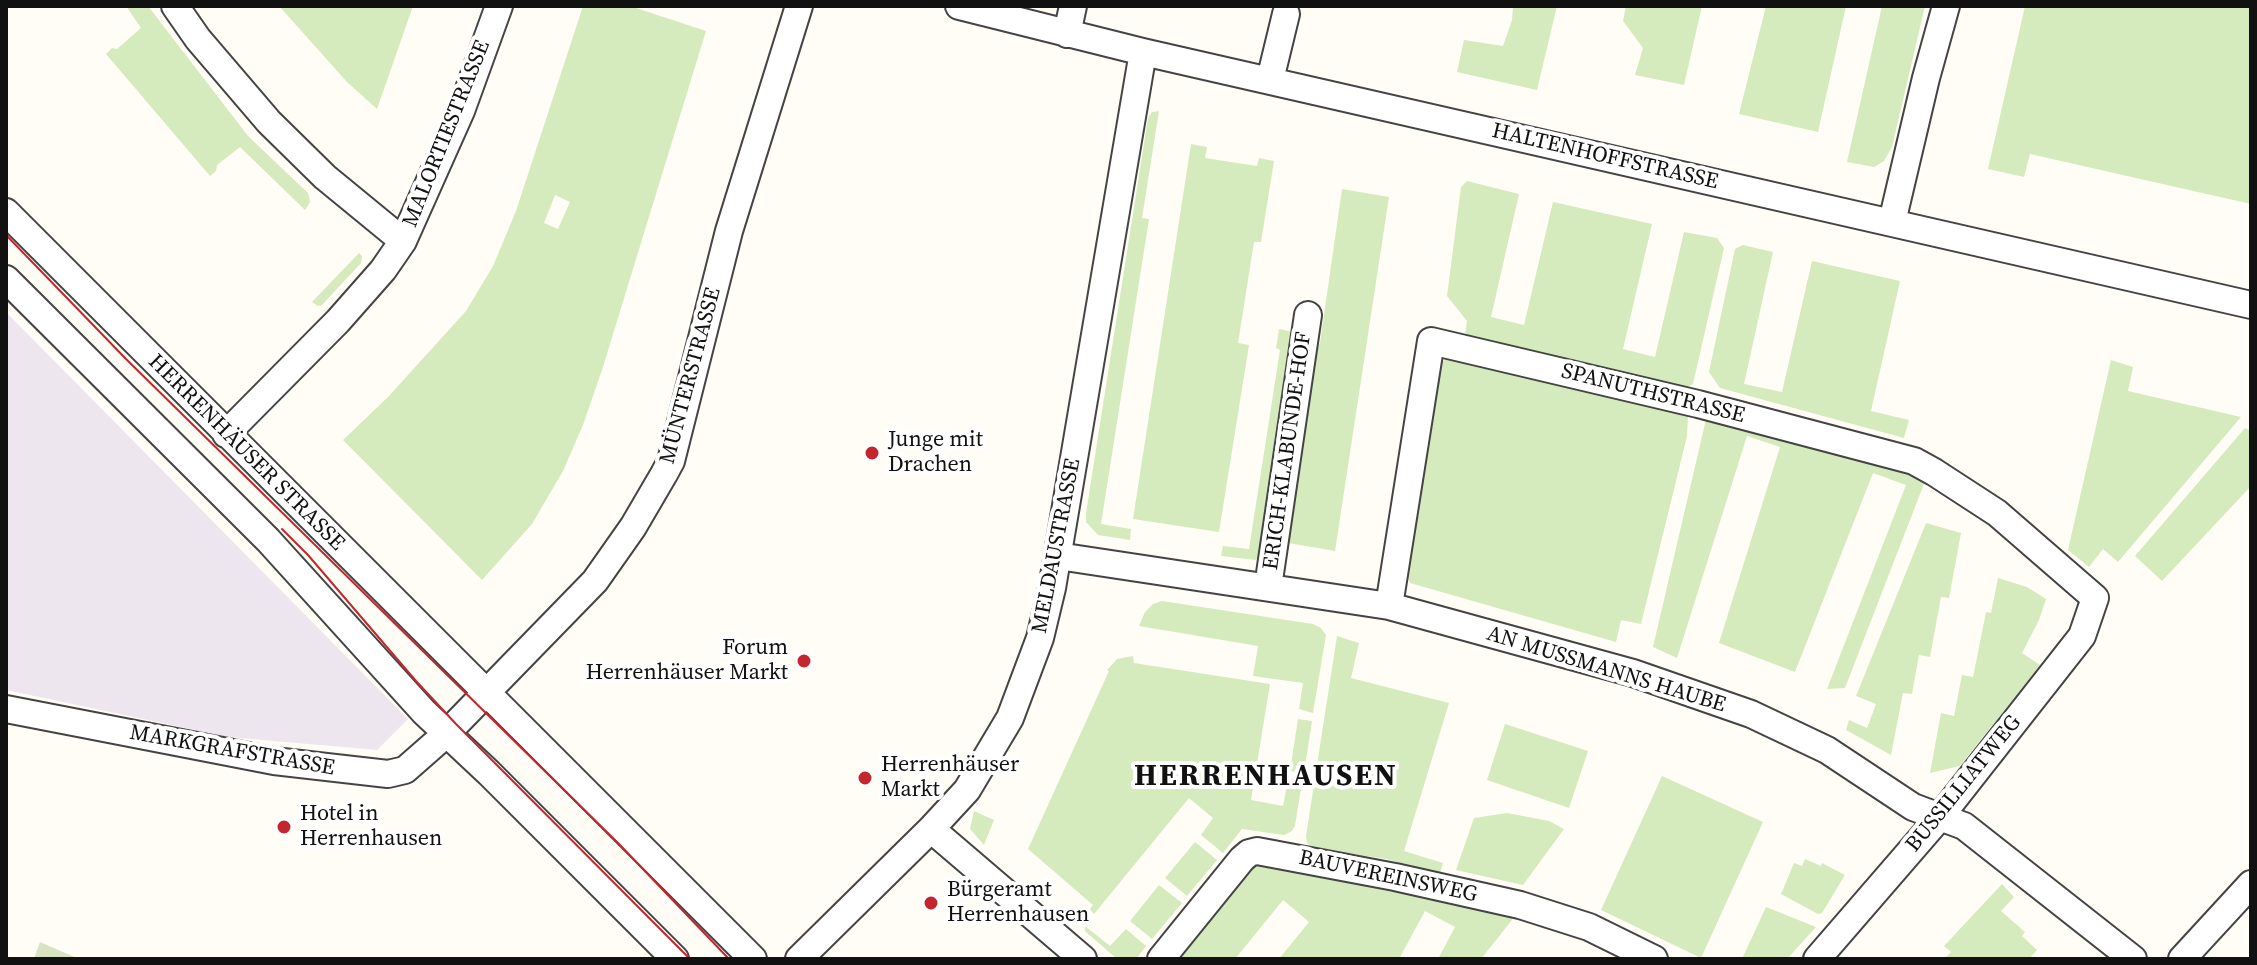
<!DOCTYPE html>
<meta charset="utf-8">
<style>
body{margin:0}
#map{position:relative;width:2257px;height:965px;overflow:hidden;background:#fffdf5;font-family:"Source Serif 4",serif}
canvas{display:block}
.frame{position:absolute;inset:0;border:8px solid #111;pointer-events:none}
</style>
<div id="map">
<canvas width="2257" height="965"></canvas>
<div class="frame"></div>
</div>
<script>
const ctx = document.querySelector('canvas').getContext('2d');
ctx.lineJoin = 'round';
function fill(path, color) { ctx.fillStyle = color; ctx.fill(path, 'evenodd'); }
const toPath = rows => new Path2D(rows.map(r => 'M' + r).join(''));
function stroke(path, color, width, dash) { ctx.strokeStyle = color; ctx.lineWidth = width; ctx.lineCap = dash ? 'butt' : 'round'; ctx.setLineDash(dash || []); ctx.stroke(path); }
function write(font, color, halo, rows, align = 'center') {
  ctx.font = font + ' "Source Serif 4",serif'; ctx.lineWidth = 8; ctx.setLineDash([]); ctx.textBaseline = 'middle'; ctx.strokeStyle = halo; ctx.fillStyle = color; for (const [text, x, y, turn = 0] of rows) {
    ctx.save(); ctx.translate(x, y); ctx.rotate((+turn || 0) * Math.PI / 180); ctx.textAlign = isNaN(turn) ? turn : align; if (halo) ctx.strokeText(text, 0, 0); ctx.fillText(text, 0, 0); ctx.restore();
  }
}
fill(toPath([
 [6,312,408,719,377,750,228,737,6,690]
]), '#eee6ef');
fill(toPath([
 [126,6,148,6,248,136,308,193,310,202,305,210,240,147,217,165,216,171,210,176,106,54,112,48,117,49,141,28],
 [279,6,413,6,377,109,347,82],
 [583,6,630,6,706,31,602,370,583,425,563,471,532,524,482,580,343,440,388,397,466,311,493,266,516,211],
 [555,195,570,202,558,229,544,223],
 [1513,6,1557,6,1537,90,1457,72,1464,40,1503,46,1512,20],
 [1626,6,1702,6,1684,85,1635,75,1643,48,1623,21],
 [1766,6,1846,6,1818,132,1739,114],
 [1882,6,1925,6,1892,147,1884,161,1874,167,1847,162],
 [2025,6,2251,6,2251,204,2030,154,2024,177,1988,169],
 [1159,111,1142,218,1149,219,1101,524,1131,529,1130,540,1098,535,1086,522,1086,513,1148,118,1152,112],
 [1191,144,1207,147,1205,158,1257,166,1259,158,1274,161,1261,242,1254,242,1238,343,1249,345,1219,532,1133,519],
 [1467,181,1519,194,1491,317,1524,325,1553,202,1652,224,1623,349,1655,357,1684,232,1717,238,1724,248,1693,384,1688,387,1680,386,1465,336,1467,321,1447,296,1461,187],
 [1342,189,1389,197,1335,551,1288,543,1312,356,1320,343],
 [1743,245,1773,252,1744,384,1782,392,1812,261,1900,281,1871,411,1909,420,1904,438,1720,388,1709,372,1735,249],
 [359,253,362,256,361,263,322,305,318,306,312,302],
 [1279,329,1293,332,1262,549,1256,560,1221,556,1223,546,1249,549,1280,350,1276,348],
 [1454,356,1682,408,1688,416,1687,436,1641,624,1621,620,1616,642,1410,583,1404,567,1436,373,1443,361],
 [2111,360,2133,367,2128,391,2241,417,2118,562,2103,549,2089,567,2068,550],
 [1707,415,1927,476,1845,688,1827,689,1906,485,1873,473,1795,672,1719,643,1780,447,1747,436,1677,658,1653,647],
 [2245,428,2251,431,2251,486,2162,581,2135,556],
 [1926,523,1961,533,1949,598,1941,597,1930,657,1919,655,1912,694,1903,693,1891,755,1846,730,1849,720,1867,728,1876,704,1856,696],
 [1998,578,2027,587,2046,599,2039,620,2022,653,2040,665,1960,766,1930,773,1941,713,1954,716,1962,675,1973,677,1986,612,1991,613],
 [1162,601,1313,624,1321,628,1326,635,1313,713,1299,709,1303,683,1253,676,1258,646,1139,626,1145,612,1153,604],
 [1337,636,1359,643,1351,678,1449,703,1404,851,1443,863,1440,873,1386,859,1313,848,1307,843,1306,836],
 [1133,656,1134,663,1270,684,1251,800,1283,806,1288,780,1302,782,1295,826,1292,831,1284,835,1242,829,1223,853,1201,835,1213,818,1189,798,1094,914,1090,909,1093,905,1028,849,1109,671,1107,670,1117,659],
 [1298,719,1312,721,1304,773,1290,771],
 [1505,724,1588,751,1569,808,1487,780],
 [1662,776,1763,822,1701,958,1601,910],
 [974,811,994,820,984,845,970,829],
 [1507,813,1549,821,1564,829,1523,885,1456,870,1474,818],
 [1195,842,1217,860,1187,896,1165,878],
 [1242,859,1511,911,1512,920,1481,959,1438,959,1455,927,1425,911,1399,959,1279,959,1309,922,1283,900,1235,959,1161,959],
 [1805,859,1821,866,1822,863,1845,875,1822,913,1818,914,1781,894,1794,863,1802,866],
 [2002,884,2014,897,2001,911,2025,932,2022,936,2037,950,2029,959,1944,959,1951,952,1944,946],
 [1159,885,1182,903,1152,939,1130,921],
 [1766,907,1816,927,1787,959,1742,959],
 [1085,926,1110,946,1126,929,1146,946,1136,959,1117,959,1085,931]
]), '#d5ebbd');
fill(toPath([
 [40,942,79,959,34,959]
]), '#d9e3c4');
const minor = toPath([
 [175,6,198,39,269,122,325,177,403,241],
 [959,6,1143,52,2251,305],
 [1067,34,1073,6],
 [1270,80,1286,14],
 [6,212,753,959],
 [1892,222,1926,78,1946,6],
 [6,279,268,540,424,712,489,773,675,959],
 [226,434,338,321,383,270,403,241,461,111,499,6],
 [1058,556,1389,606,1633,673,1751,714,1827,750,1913,807,1964,826,2133,959],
 [1268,587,1308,315],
 [1389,606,1431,341,1698,404,1914,461,1934,472,1997,513,2095,598,2082,636,1939,818,1817,959],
 [6,709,274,761,388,774,405,770,446,734,595,581,633,527,664,474,671,461,729,231,799,6],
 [931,829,1083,959],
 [799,959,931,829,967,790,1010,718,1040,638,1052,588,1143,52],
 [1161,959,1242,859,1249,853,1257,851,1395,877,1520,905,1589,927,1654,959],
 [2182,959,2251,884]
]);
stroke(minor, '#444', 30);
stroke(minor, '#fff', 26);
stroke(toPath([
 [6,235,126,359,619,844,729,959],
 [282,529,308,555,416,681,456,724,690,959]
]), '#c4262e', 2);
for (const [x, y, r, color] of [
 [872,453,8,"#c4262e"],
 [804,661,8,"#c4262e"],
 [865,778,8,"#c4262e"],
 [284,827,8,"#c4262e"],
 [931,903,8,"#c4262e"]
]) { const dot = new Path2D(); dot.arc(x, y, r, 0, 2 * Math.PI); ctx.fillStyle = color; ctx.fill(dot); stroke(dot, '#fff', 3); }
write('22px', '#111', '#fff', [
 ["MALORTIESTRASSE",447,134,-68],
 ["HALTENHOFFSTRASSE",1605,157,13],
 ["MÜNTERSTRASSE",691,376,-75],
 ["SPANUTHSTRASSE",1653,394,14],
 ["ERICH-KLABUNDE-HOF",1288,451,-82],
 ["HERRENHÄUSER STRASSE",246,453,45],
 ["MELDAUSTRASSE",1057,546,-79],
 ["AN MUSSMANNS HAUBE",1606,670,17],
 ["MARKGRAFSTRASSE",232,751,10],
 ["BUSSILLIATWEG",1964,784,-51],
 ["BAUVEREINSWEG",1388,877,12]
]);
write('22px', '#111', '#fff', [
 ["Junge mit",888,440],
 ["Drachen",888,465],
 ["Forum",788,648,"right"],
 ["Herrenhäuser Markt",788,673,"right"],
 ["Herrenhäuser",881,765],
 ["Markt",881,790],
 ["Hotel in",300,814],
 ["Herrenhausen",300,839],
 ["Bürgeramt",947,890],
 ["Herrenhausen",947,915]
], 'left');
ctx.letterSpacing = '2px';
write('bold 30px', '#111', '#fff', [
 ["HERRENHAUSEN",1266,777]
]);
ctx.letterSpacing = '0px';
</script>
